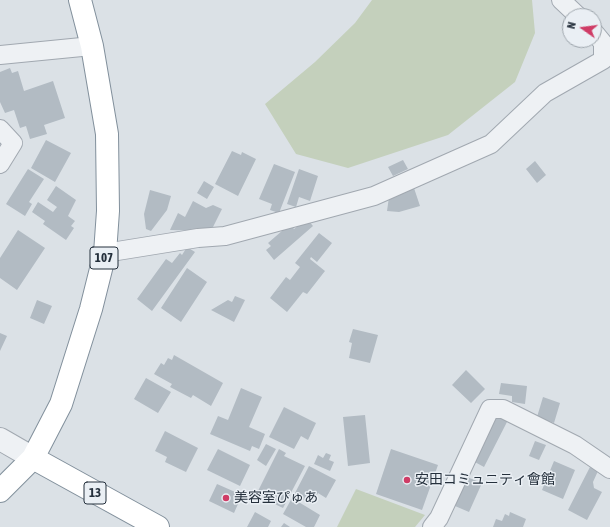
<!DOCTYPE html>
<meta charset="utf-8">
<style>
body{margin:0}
#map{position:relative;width:610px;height:527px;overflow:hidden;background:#dbe1e6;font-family:"Asap Condensed",sans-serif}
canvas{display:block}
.north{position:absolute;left:562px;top:8px;width:40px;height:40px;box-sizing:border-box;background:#eaeff4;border:1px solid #9ba3aa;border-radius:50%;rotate:284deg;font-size:11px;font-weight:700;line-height:16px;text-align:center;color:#25303c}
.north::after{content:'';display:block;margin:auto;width:14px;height:18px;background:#cf3c66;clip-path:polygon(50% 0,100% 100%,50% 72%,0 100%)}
</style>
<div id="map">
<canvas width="610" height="527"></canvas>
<div class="north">N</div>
</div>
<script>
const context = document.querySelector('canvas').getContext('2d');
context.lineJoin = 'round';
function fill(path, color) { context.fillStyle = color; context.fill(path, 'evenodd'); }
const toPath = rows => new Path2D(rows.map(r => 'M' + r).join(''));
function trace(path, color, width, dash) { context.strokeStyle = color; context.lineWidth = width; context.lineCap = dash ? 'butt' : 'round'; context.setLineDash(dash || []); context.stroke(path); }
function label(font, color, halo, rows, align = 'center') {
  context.font = font + ' "Asap Condensed","Noto Sans JP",sans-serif'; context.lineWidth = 3; context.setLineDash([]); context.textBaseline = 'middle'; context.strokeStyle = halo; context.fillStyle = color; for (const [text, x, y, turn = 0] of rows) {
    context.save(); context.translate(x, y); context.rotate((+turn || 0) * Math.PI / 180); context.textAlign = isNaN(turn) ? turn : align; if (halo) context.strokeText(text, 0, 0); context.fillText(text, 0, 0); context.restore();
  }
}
fill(toPath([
 [372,0,532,0,535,33,515,82,448,135,348,168,296,154,265,104,315,62,355,23],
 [356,489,425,515,415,527,337,527]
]), '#c4d0bc');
fill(toPath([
 [10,68,12,73,18,71,24,91,53,81,65,118,44,125,47,134,30,139,26,126,20,128,14,110,5,113,0,102,0,72],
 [46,140,71,153,55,182,31,168],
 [232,151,241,155,242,152,256,159,238,196,215,184],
 [403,160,408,169,393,176,388,167],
 [535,161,546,175,537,183,526,169],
 [274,164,295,172,279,213,270,210,272,204,259,199],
 [28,169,44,179,29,202,32,204,25,216,6,204],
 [299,169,318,176,310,201,299,197,296,207,287,204],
 [204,181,214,187,207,199,197,193],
 [56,186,76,200,68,216,75,221,71,226,74,228,66,240,43,224,45,221,32,212,38,202,53,212,57,207,47,200],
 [414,188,420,206,399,212,387,211,389,197],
 [150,190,171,196,167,210,151,231,146,229,144,214],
 [193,201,206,208,213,205,222,209,211,231,170,230,178,213,185,217],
 [307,219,313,226,274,260,266,250,271,246,268,243,290,224,294,229],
 [18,230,45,248,17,290,0,278,0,258],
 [319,233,332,243,317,262,311,257,310,259,325,271,307,294,303,292,287,312,270,298,286,277,290,280,300,267,295,263],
 [187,247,195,252,152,311,137,299,166,259,172,263,180,253,182,255],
 [187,268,207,282,181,322,161,308],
 [235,296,245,300,234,322,211,310,228,300,232,302],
 [37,300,52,306,44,324,30,318],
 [353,329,378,335,370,363,349,358,352,343,349,342],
 [0,333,7,336,0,351],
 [174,355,223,383,211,406,193,395,191,398,170,387,172,384,154,374,161,363,164,365,168,358,172,360],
 [466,370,485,389,471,403,452,385],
 [146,378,171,392,158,413,134,399],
 [501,383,527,386,525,404,512,402,512,396,499,394],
 [241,388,262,397,249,427,265,434,259,449,252,446,250,451,210,434,218,416,228,420],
 [543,397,560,403,554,423,537,417],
 [284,407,316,423,308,440,301,436,294,449,269,437],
 [496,414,508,420,484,467,473,461],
 [365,415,370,463,348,466,343,417],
 [165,431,198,448,186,472,165,462,167,457,155,451],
 [535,441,546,445,539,460,529,456],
 [266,444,276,449,266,466,257,460],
 [218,449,250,465,240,486,207,470],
 [279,449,286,453,284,456,305,466,283,508,256,495],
 [391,449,438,465,422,510,376,494],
 [326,453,331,455,329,460,334,462,330,471,314,464,318,455,323,458],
 [554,461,575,470,563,499,542,490],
 [309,466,336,480,326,498,318,493,312,504,294,495],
 [590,467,598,471,593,482,594,488,602,492,587,520,568,510],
 [467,477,482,483,469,512,455,506],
 [217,484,242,495,234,513,209,501],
 [292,498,320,515,314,527,306,527,283,514],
 [255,512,271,521,268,527,247,527],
 [510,512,526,519,523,527,493,527,496,519,502,521,505,514,509,516],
 [284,523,290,527,281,527]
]), '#b2bbc3');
const minor = toPath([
 [561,0,578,16],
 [0,55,92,46],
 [0,129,13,143,0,164],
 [105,253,198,238,225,236,374,196,491,144,545,93,603,60,603,43,594,32],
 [432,527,439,518,490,409,503,409,575,445,610,469]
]);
const tertiary = toPath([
 [0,439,33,458]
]);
const trunk = toPath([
 [33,458,158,527],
 [0,491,33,458,61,404,91,309,105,253,108,211,107,134,92,46,80,0]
]);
trace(minor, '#a1a8b0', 20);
trace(tertiary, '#a1a8b0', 24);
trace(trunk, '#82909c', 24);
trace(minor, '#eef1f4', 18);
trace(tertiary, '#eef1f4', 22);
trace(trunk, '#fff', 22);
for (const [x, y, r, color] of [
 [407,480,4,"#cf3c66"],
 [226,498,4,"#cf3c66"]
]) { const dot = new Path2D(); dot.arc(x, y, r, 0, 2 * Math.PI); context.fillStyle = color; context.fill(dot); trace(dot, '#eaeff4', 1.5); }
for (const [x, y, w] of [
 [104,258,28],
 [95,493,22]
]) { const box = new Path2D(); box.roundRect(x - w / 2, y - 11, w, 22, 3); context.fillStyle = '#eaeff4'; context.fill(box); trace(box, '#25303c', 1); }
label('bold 13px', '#25303c', null, [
 ["107",104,258],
 ["13",95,493]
]);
label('14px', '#25303c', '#eaeff4', [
 ["安田コミュニティ會館",415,480],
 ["美容室ぴゅあ",234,498]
], 'left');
</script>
